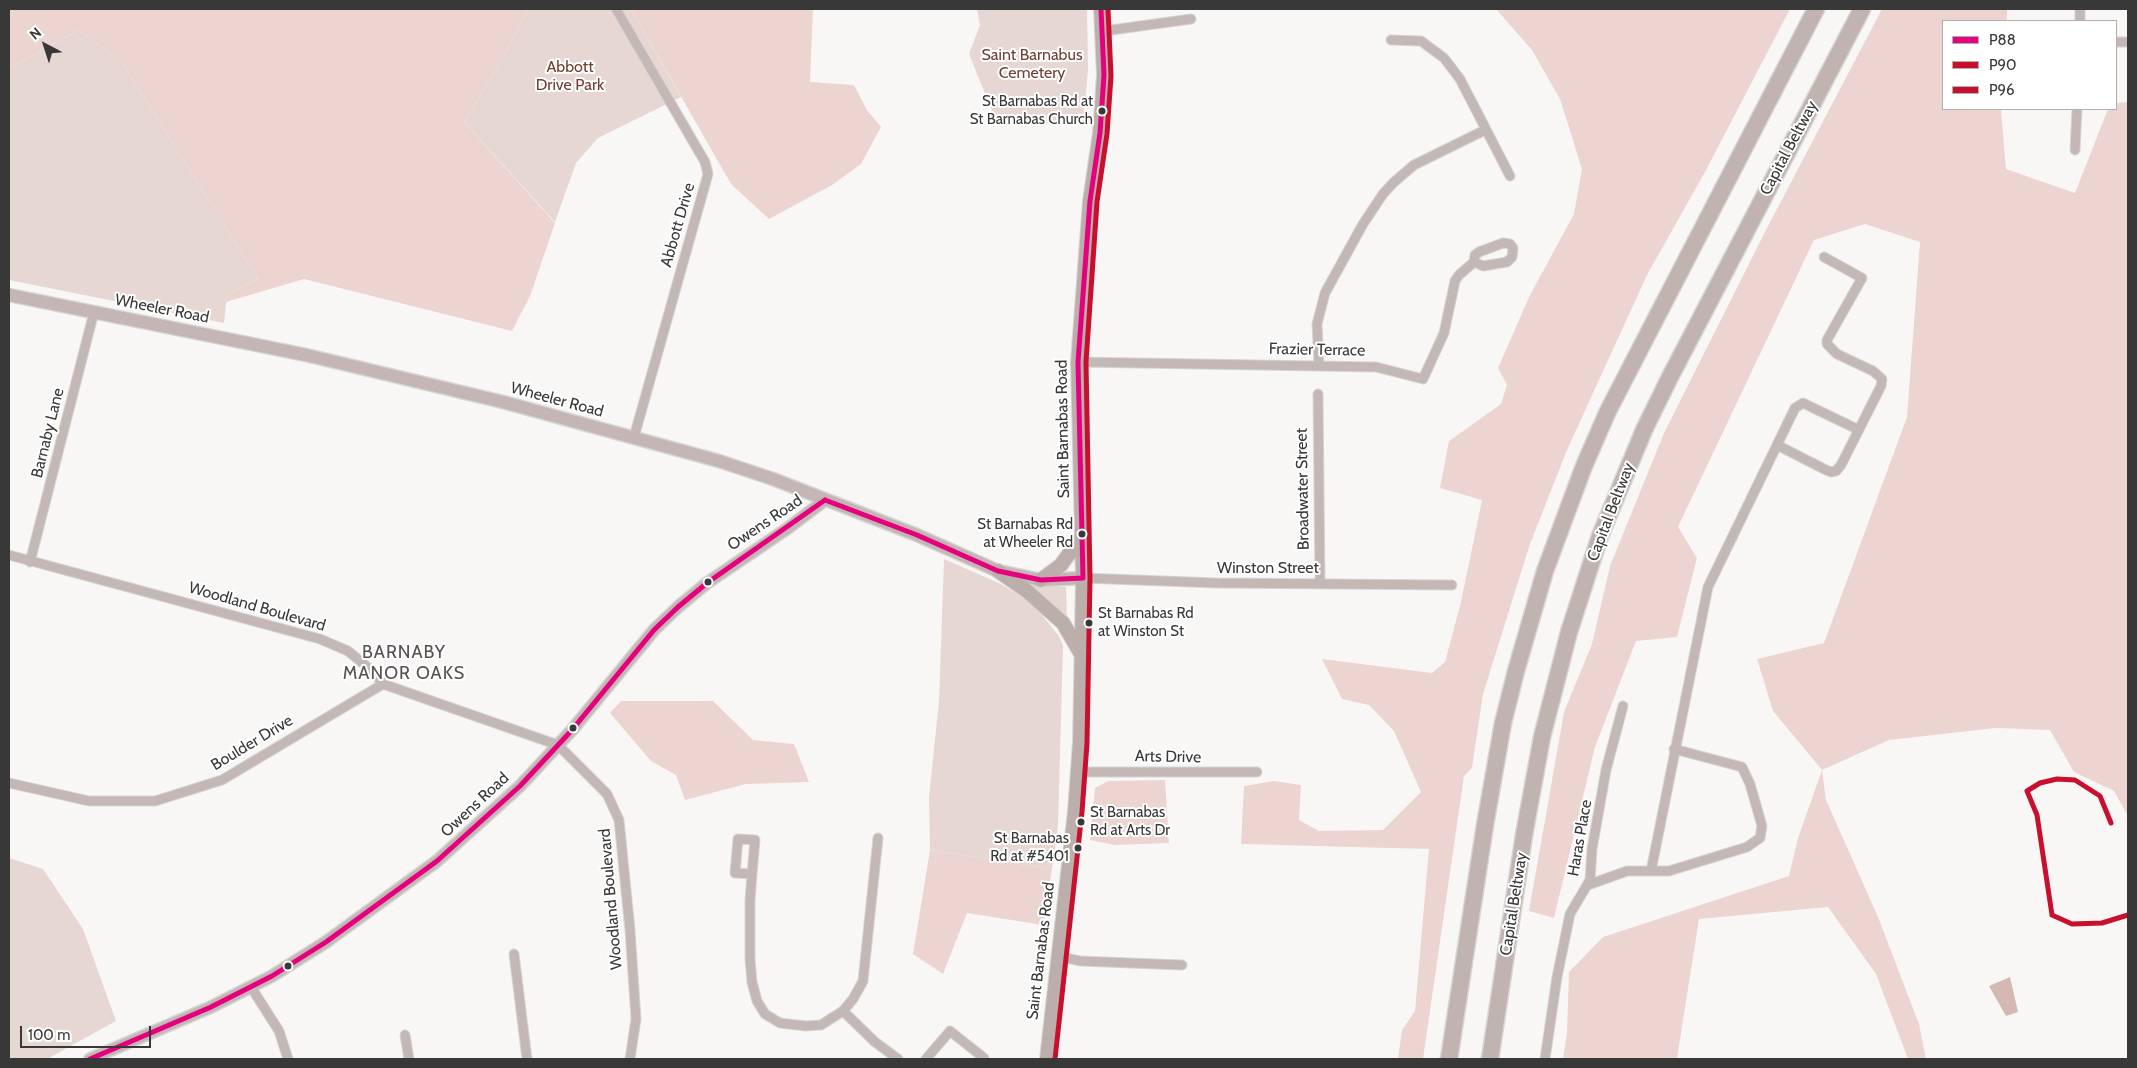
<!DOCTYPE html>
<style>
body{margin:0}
#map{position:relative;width:2137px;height:1068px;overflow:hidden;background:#f9f7f6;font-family:Cabin,sans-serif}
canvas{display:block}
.frame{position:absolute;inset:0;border:10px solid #393838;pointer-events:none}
.legend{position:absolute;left:1942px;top:20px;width:175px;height:90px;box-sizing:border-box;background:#fff;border:1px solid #b0afaf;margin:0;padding:6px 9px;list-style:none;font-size:15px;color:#393838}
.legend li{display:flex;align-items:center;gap:10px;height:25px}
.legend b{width:25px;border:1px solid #b0afaf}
.north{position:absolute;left:20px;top:20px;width:50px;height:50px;-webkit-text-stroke:4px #fff;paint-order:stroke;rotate:320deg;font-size:14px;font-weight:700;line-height:20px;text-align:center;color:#393838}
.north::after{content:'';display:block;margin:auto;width:18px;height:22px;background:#393838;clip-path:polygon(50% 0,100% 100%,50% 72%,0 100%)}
.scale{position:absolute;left:20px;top:1026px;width:131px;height:22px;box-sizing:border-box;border:2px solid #393838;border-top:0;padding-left:6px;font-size:15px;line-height:18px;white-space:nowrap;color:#393838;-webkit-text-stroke:4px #fff;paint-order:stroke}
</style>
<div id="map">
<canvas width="2137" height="1068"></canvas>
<div class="frame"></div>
<ul class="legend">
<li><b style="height:6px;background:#e5007d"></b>P88</li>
<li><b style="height:6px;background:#c8102e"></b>P90</li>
<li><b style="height:6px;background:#c8102e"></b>P96</li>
</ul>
<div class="north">N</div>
<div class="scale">100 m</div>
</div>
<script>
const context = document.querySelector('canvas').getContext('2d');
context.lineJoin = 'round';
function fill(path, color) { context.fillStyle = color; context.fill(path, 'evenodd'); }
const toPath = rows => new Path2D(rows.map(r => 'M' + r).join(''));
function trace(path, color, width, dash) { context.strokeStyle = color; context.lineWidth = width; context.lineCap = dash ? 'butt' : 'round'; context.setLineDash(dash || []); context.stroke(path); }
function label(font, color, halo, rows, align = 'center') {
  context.font = font + ' Cabin,sans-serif'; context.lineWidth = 4; context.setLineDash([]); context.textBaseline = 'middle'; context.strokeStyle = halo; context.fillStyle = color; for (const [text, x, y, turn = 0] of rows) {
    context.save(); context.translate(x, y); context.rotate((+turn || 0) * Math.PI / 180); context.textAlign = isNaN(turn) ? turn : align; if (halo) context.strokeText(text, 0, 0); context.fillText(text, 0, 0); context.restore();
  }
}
fill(toPath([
 [528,9,631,9,681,97,598,138,576,163,555,222,464,122,510,45],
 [977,9,1087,9,1088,71,1083,125,1038,123,995,118,969,54,980,25],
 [79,30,122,62,258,279,227,295,224,323,9,280,9,68],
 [944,559,1001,584,1022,597,1037,609,1059,636,1063,646,1058,826,1052,869,930,850,929,797,939,701],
 [1028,585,1066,587,1067,618],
 [9,858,43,869,83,929,116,1021,47,1059,9,1059]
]), '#e6d7d3');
fill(toPath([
 [9,9,528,9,510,45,464,122,555,223,530,296,512,331,304,279,226,302,227,295,258,279,122,62,79,30,9,68],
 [631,9,813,9,810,82,854,85,867,110,881,127,861,164,832,185,769,219,731,184],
 [1496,9,1790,9,1705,172,1647,275,1567,450,1530,544,1483,694,1472,768,1464,776,1423,1059,1398,1059,1402,1030,1415,1011,1429,849,1241,844,1244,786,1274,781,1301,785,1299,820,1319,831,1383,830,1421,792,1394,731,1369,705,1342,699,1322,659,1432,673,1445,662,1461,602,1482,500,1440,488,1449,441,1501,404,1507,385,1498,368,1530,295,1574,214,1582,169,1560,99,1532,50],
 [1882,9,2007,9,2007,21,1943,21,1943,109,2001,109,2006,169,2075,193,2108,109,2116,109,2116,103,2128,102,2128,816,2114,791,2074,772,2050,730,1996,728,1889,740,1822,770,1826,800,1878,917,1919,1024,1926,1059,1908,1059,1876,974,1828,907,1699,919,1677,1059,1563,1059,1567,1032,1569,972,1603,937,1789,876,1798,838,1822,770,1773,711,1757,659,1824,643,1907,417,1920,242,1865,224,1814,240,1678,527,1697,558,1677,637,1636,641,1595,747,1554,918,1529,911,1564,712,1592,644,1610,566,1664,433,1767,228],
 [621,701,713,701,753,740,794,744,809,782,746,784,685,800,676,775,651,761,610,713],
 [1165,780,1169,843,1115,845,1090,840,1095,788,1108,781],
 [930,850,1052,869,1043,925,967,913,943,974,913,954]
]), '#ecd5d0');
fill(toPath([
 [2010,977,2018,1012,2006,1016,1989,986]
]), '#d4b9b3');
const minor = toPath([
 [616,9,705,162,708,174,634,437],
 [2080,21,2080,9],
 [1104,31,1191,19],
 [1391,40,1421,41,1444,58,1460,79,1510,176],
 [2116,42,2128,42],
 [2075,150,2077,109],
 [1503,243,1510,244,1513,248,1512,257,1507,262,1483,266,1474,262,1475,255,1479,252,1503,243],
 [1078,362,1376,367,1423,379,1444,333,1455,281,1459,275,1474,262],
 [1319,364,1317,324,1325,293,1363,224,1383,194,1393,183,1414,165,1485,130],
 [1318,394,1320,583],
 [1777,445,1826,470,1831,472,1836,471,1841,465,1881,386,1882,379,1873,371,1837,354,1827,344,1827,340,1862,278,1824,257],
 [9,555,320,639,348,651,371,670,383,684,558,745,607,794,619,820,630,930,636,1019,630,1059],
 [30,562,94,312],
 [1083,578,1217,583,1452,585],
 [1079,772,1257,772],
 [9,783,89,801,155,801,222,780,383,684],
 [1651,871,1708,587,1795,408,1803,403,1859,430],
 [752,874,735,873,738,839,755,840,752,874,750,901,750,959,752,982,757,1001,765,1014,780,1023,806,1026,821,1025,843,1011,853,999,863,981,878,838],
 [1588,885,1627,871,1669,871,1747,847,1760,838,1762,826,1750,784,1742,767,1674,749],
 [514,954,527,1059],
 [1058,956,1080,961,1182,965],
 [251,987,279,1031,288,1059],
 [843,1011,875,1042,898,1059],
 [405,1035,409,1059],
 [926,1059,950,1031,984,1058],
 [1545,1059,1557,977,1570,914,1590,880,1592,849,1606,770,1623,706]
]);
const tertiary = toPath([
 [90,1059,211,1007,272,976,326,942,437,861,520,786,572,730,654,630,678,607,707,583,788,528,825,500]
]);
const secondary = toPath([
 [9,295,306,355,503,402,719,461,773,479,917,535,998,571,1041,580,1083,578]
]);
const primary = toPath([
 [998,571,1027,591,1063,623,1081,654],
 [1041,580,1061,565,1082,536],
 [1047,1059,1075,811,1080,742,1083,578,1078,362,1090,201,1100,133,1104,75,1101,9]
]);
const motorway = toPath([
 [1449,1059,1485,825,1503,723,1516,671,1545,571,1584,466,1608,411,1816,9],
 [1490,1059,1524,835,1542,737,1569,632,1600,536,1644,430,1670,377,1862,9]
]);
trace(minor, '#d6d5d5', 11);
trace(tertiary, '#d6d5d5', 14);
trace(secondary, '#d6d5d5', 15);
trace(primary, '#d6d5d5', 16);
trace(motorway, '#d6d5d5', 19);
trace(minor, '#c3b8b5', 9);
trace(tertiary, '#c3b8b5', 11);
trace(secondary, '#c3b6b4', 12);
trace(primary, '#bcafab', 14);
trace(motorway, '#c1b4b0', 16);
trace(toPath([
 [825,500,917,535,998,571,1041,580,1083,578,1078,362,1090,201,1100,133,1104,75,1101,9],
 [90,1059,211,1007,272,976,326,942,437,861,520,786,572,730,654,630,678,607,707,583,825,500]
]), '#e5007d', 5);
trace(toPath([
 [1055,1059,1082,812,1087,743,1090,578,1086,362,1097,202,1107,134,1111,76,1108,9]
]), '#c8102e', 5);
trace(toPath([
 [2027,791,2037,815,2052,915],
 [2027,791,2040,783,2057,779,2075,780,2100,796,2111,823],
 [2052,915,2072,924,2102,923,2128,915]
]), '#c8102e', 5);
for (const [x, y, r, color] of [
 [1102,111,4.5,"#393838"],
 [1082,534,4.5,"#393838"],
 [708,582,4.5,"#393838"],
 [1089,623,4.5,"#393838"],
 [573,728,4.5,"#393838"],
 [1081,822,4.5,"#393838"],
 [1078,848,4.5,"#393838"],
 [288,966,4.5,"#393838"]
]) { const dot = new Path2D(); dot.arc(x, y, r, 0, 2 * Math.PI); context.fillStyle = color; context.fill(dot); trace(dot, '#fff', 2); }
label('15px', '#393838', '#fff', [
 ["St Barnabas Rd at",1093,102],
 ["St Barnabas Church",1093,120],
 ["St Barnabas Rd",1073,525],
 ["at Wheeler Rd",1073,543],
 ["St Barnabas Rd",1098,614,"left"],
 ["at Winston St",1098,632,"left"],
 ["St Barnabas",1090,813,"left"],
 ["Rd at Arts Dr",1090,831,"left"],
 ["St Barnabas",1069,839],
 ["Rd at #5401",1069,857]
], 'right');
label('16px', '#723d32', '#fff', [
 ["Saint Barnabus",1032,55],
 ["Cemetery",1032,73],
 ["Abbott",570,67],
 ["Drive Park",570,85]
]);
label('16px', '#393838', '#fff', [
 ["Capital Beltway",1789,148,-62],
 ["Abbott Drive",678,225,-74],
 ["Wheeler Road",162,309,11],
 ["Frazier Terrace",1317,350,1],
 ["Wheeler Road",557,400,15],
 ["Saint Barnabas Road",1063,429,-91],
 ["Barnaby Lane",48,433,-76],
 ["Broadwater Street",1303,489,-91],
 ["Capital Beltway",1611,512,-69],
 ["Owens Road",765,523,-34],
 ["Winston Street",1268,568],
 ["Woodland Boulevard",257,607,16],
 ["Boulder Drive",252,743,-31],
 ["Arts Drive",1168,757,1],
 ["Owens Road",475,805,-43],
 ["Haras Place",1580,838,-80],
 ["Woodland Boulevard",611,899,-95],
 ["Capital Beltway",1514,904,-81],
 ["Saint Barnabas Road",1041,951,-83]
]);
context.letterSpacing = '1px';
label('18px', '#555251', '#fff', [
 ["BARNABY",404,653],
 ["MANOR OAKS",404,674]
]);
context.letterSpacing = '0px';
</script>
